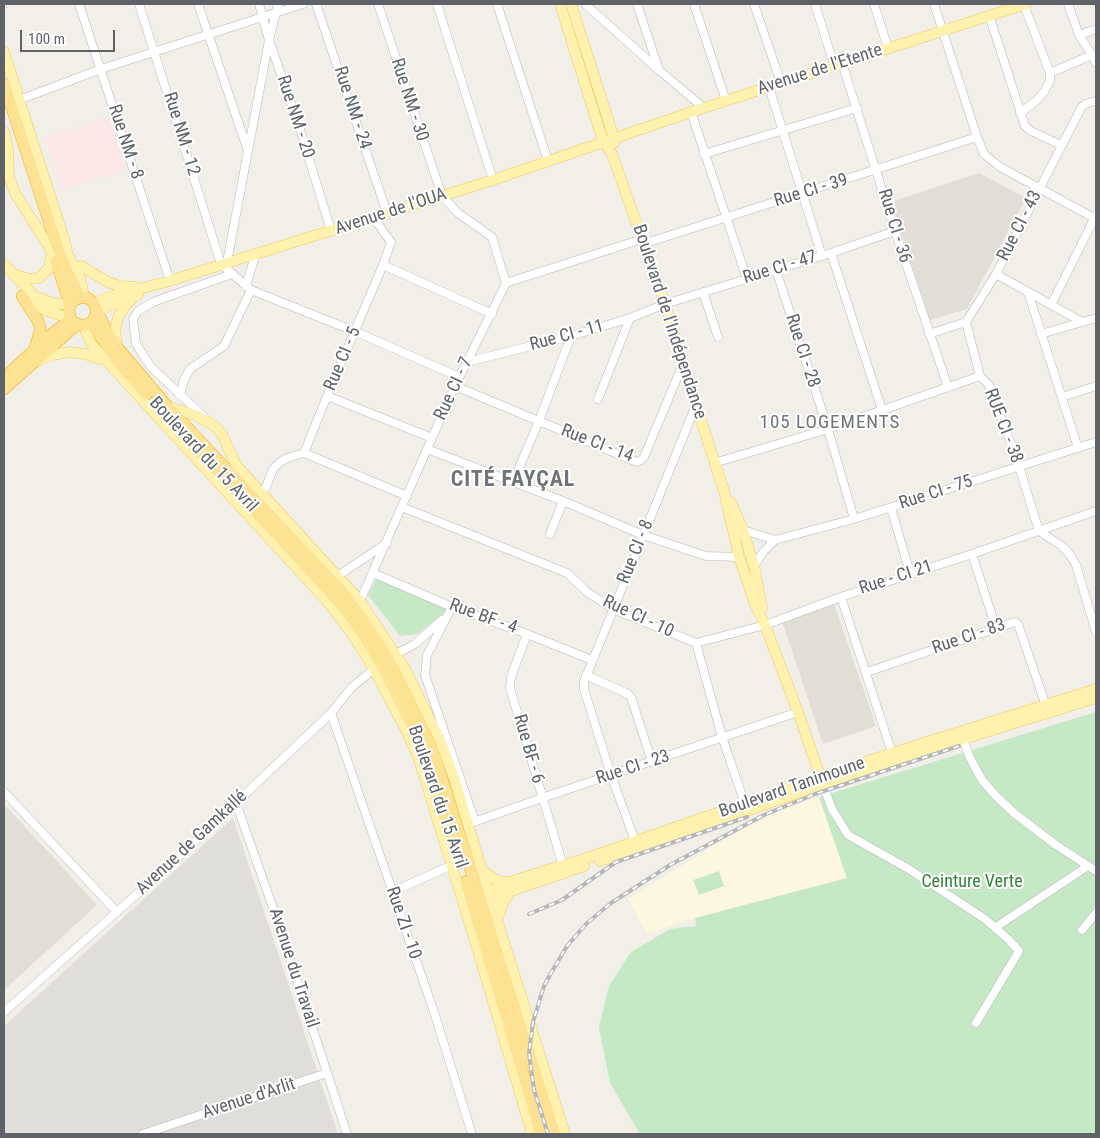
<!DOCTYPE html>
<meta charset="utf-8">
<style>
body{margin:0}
#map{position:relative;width:1100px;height:1138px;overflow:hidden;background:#f1efe8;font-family:"Roboto Condensed",sans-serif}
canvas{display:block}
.frame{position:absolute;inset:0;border:5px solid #5f6368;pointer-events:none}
.scale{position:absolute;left:20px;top:30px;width:95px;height:22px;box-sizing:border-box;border:2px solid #5f6368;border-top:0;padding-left:6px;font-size:15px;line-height:18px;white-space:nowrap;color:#5f6368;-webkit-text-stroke:4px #fff;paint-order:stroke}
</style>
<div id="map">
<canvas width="1100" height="1138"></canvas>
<div class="frame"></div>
<div class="scale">100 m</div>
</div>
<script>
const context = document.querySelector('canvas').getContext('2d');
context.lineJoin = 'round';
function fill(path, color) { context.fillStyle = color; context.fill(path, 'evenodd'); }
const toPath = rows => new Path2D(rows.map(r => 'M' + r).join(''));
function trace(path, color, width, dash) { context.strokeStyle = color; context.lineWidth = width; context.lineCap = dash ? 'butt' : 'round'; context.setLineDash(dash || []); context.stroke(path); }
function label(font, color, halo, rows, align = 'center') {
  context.font = font + ' "Roboto Condensed",sans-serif'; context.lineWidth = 4; context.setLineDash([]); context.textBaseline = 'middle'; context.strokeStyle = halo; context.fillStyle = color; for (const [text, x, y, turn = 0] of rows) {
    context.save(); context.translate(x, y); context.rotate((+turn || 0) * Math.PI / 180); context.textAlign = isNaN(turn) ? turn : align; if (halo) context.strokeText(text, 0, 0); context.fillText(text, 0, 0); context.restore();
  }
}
fill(toPath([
 [819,797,847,879,695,918,647,934,628,899,719,843,742,830,782,809]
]), '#fef7e0');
fill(toPath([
 [233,818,338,1134,4,1134,4,1026]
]), '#e0deda');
fill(toPath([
 [979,173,1026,198,967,309,930,320,891,202],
 [834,604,876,726,823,744,782,621],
 [4,804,97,905,4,990]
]), '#e1ded6');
fill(toPath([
 [109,117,126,170,62,190,45,137]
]), '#fce8e6');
fill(toPath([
 [377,578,445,606,447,610,418,634,400,636,368,595],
 [1096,712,1096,1134,640,1134,610,1083,599,1027,609,986,631,952,670,929,696,926,695,918,847,878,819,797],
 [719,871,724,886,699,895,693,880]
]), '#c5e8c5');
const minor = toPath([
 [79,4,170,281],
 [139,4,221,264,251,290,224,346,190,369,184,380,180,395],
 [198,4,248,151],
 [259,4,269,40,301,132,331,231],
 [316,4,387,213],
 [437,4,493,180],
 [497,4,548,161],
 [585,4,660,71,704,108],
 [637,4,659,70],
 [694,4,726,101],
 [754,4,781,83],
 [815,4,834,65],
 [874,4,888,48],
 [934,4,977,137,984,154,1000,167,1096,219],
 [1068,4,1079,35,1092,55],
 [1024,5,1050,73],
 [989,15,1025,126,1031,131,1061,145],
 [1079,35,1096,29],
 [842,63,895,231,948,387],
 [769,87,822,256],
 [19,100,101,69,303,4],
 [691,112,747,279],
 [1020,113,1036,101,1044,92,1050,81,1050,73,1092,55,1096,63],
 [704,154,857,108],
 [643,244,977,137],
 [831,253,882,410],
 [227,262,269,40,278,4],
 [383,265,492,314],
 [776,270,828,429,854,519],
 [996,274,1082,322],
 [506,283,642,239],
 [246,286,256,253],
 [251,290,354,331,459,377],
 [703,292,718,337],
 [1028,292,1078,448],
 [1051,305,1096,215],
 [966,322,980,376,989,385,1019,466,1039,531,1062,546,1070,555,1076,565,1096,632],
 [929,334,966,322,996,274,1081,108,1085,104,1096,101],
 [1041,334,1096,318],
 [467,362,571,336,630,318,665,304,831,253,895,231],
 [455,386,637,462,641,460,644,457,683,364],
 [327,396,432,438],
 [1062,397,1096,386],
 [598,399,630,318],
 [204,417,151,367,136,344,133,319,138,311,153,302,232,274],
 [427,449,563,501,643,535,706,556,739,557],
 [304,453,407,496],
 [714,463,828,429,980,376],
 [513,482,539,421,571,336],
 [266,487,273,469,280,462,287,458,304,453,327,396,383,265,391,242,373,217],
 [402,507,567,573,587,592,613,609,696,643,722,737,745,804],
 [891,508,910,573],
 [743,530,775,540,854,519,1096,442],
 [550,534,563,501],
 [972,554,996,628],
 [754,566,764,551,775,540],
 [373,573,452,607,527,634,592,660],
 [339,575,387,543],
 [841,597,892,753],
 [360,601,455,386,506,283,492,237,458,213,442,196,378,4],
 [452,607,427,655,425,675,475,822],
 [527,634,511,677,510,688,563,866],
 [696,643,765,625,841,597,972,554,1096,511],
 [396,654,415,644,442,620],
 [867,672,1015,622,1018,624,1046,706],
 [586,675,628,694,631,697,652,762],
 [331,713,434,1012,472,1134],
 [963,739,970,758,982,780,996,796,1014,813,1056,845,1096,871],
 [823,785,832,809,848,835,907,868,985,919,1008,939,1019,951,976,1023],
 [4,792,117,912],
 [236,803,277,919,347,1134],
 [468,824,542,798,798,712],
 [635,841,611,775,584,689,584,682,696,405],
 [392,892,452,865],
 [996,927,1088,866],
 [1082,930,1096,913],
 [4,1012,173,862,331,713,352,687,374,669],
 [143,1134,327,1073]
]);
const major = toPath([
 [560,4,603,141,612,154,665,304,696,405,724,491,739,557,755,604,765,625,798,712,823,785],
 [571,4,614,138,614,143],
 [4,52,64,239,68,255,80,278,84,297],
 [4,132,8,151,9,177,15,193,60,264],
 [4,264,34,296,52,303,70,305],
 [81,266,108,282,119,286,135,287],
 [15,275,29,279,39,278,49,268,52,252],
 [23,297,45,310,71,319],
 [95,303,115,295,166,282,493,180,691,112,1026,4],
 [97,311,138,295],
 [86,325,86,332,92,345,328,602,353,635,374,669,408,734,419,759,479,954,532,1134],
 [117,346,115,332,118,317,126,305,132,299],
 [37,361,52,355,70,352,86,354,99,359],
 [168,407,195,415,215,426,222,434,236,465,360,601,404,667,440,740,454,778,497,920,565,1134],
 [731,502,743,530,754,566,762,608],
 [600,861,892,761,1096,698],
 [482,871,498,881,509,882],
 [489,891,509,882,596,855,783,790,892,753,1096,689],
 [491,901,511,891,584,866],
 [497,920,503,903,510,892]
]);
const highway = toPath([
 [4,84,58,249,70,278,80,298],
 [56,262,70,305],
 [22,296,38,321,40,327,40,331,35,348],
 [97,311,93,321,83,326,73,322,70,317,69,311,70,305,74,300,80,298,86,297,93,302,107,332,117,347,168,407,345,595,377,641,392,666,433,750,554,1134],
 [91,323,123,368,147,394],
 [4,378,48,337,71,319],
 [4,389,73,328,79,325],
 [193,445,323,584,346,610,364,636,383,667,419,739,460,863],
 [466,881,541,1134]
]);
trace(minor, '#b5b8bc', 9);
trace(major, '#f2c960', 11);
trace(highway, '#f9ab00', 12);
trace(minor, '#fff', 8);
trace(major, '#fff2af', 10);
trace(highway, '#fde293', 11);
const rail = toPath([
 [529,914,562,900,616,862,747,817],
 [548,1134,534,1090,529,1053,533,1022,544,986,551,973,567,946,587,923,611,903,670,865,764,815,815,794,959,746]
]);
trace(rail, '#b6b7b8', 4);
trace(rail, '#fff', 2, [5.5]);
label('18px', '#5f6368', '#fff', [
 ["Avenue de l'Etente",820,70,-18],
 ["Rue NM - 30",409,100,72],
 ["Rue NM - 24",352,108,72],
 ["Rue NM - 20",295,117,72],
 ["Rue NM - 12",181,134,73],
 ["Rue NM - 8",125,142,72],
 ["Rue CI - 39",811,191,-17],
 ["Avenue de l'OUA",391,212,-18],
 ["Rue CI - 36",894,226,73],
 ["Rue CI - 43",1020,226,-63],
 ["Rue CI - 47",780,268,-17],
 ["Boulevard de l'Indépendance",669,322,72],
 ["Rue CI - 11",567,336,-15],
 ["Rue CI - 28",802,351,72],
 ["Rue CI - 5",343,359,-67],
 ["Rue CI - 7",454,389,-65],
 ["RUE CI - 38",1003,426,69],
 ["Rue CI - 14",597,444,21],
 ["Boulevard du 15 Avril",203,455,47],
 ["Rue CI - 75",936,493,-18],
 ["Rue CI - 8",636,552,-68],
 ["Rue - CI 21",896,578,-18],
 ["Rue BF - 4",483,617,20],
 ["Rue CI - 10",638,617,25],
 ["Rue CI - 83",969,637,-19],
 ["Rue BF - 6",528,749,74],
 ["Rue CI - 23",633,768,-18],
 ["Boulevard Tanimoune",792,788,-19],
 ["Boulevard du 15 Avril",437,797,71],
 ["Avenue de Gamkallé",192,843,-43],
 ["Rue ZI - 10",403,923,71],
 ["Avenue du Travail",293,968,72],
 ["Avenue d'Arlit",249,1099,-18]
]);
label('18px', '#348238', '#fff', [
 ["Ceinture Verte",972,882]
]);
context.letterSpacing = '1px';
label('19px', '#70757a', '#fff', [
 ["105 LOGEMENTS",830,423]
]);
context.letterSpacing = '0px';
context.letterSpacing = '1px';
label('bold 22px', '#70757a', '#fff', [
 ["CITÉ FAYÇAL",513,480]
]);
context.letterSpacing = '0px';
</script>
